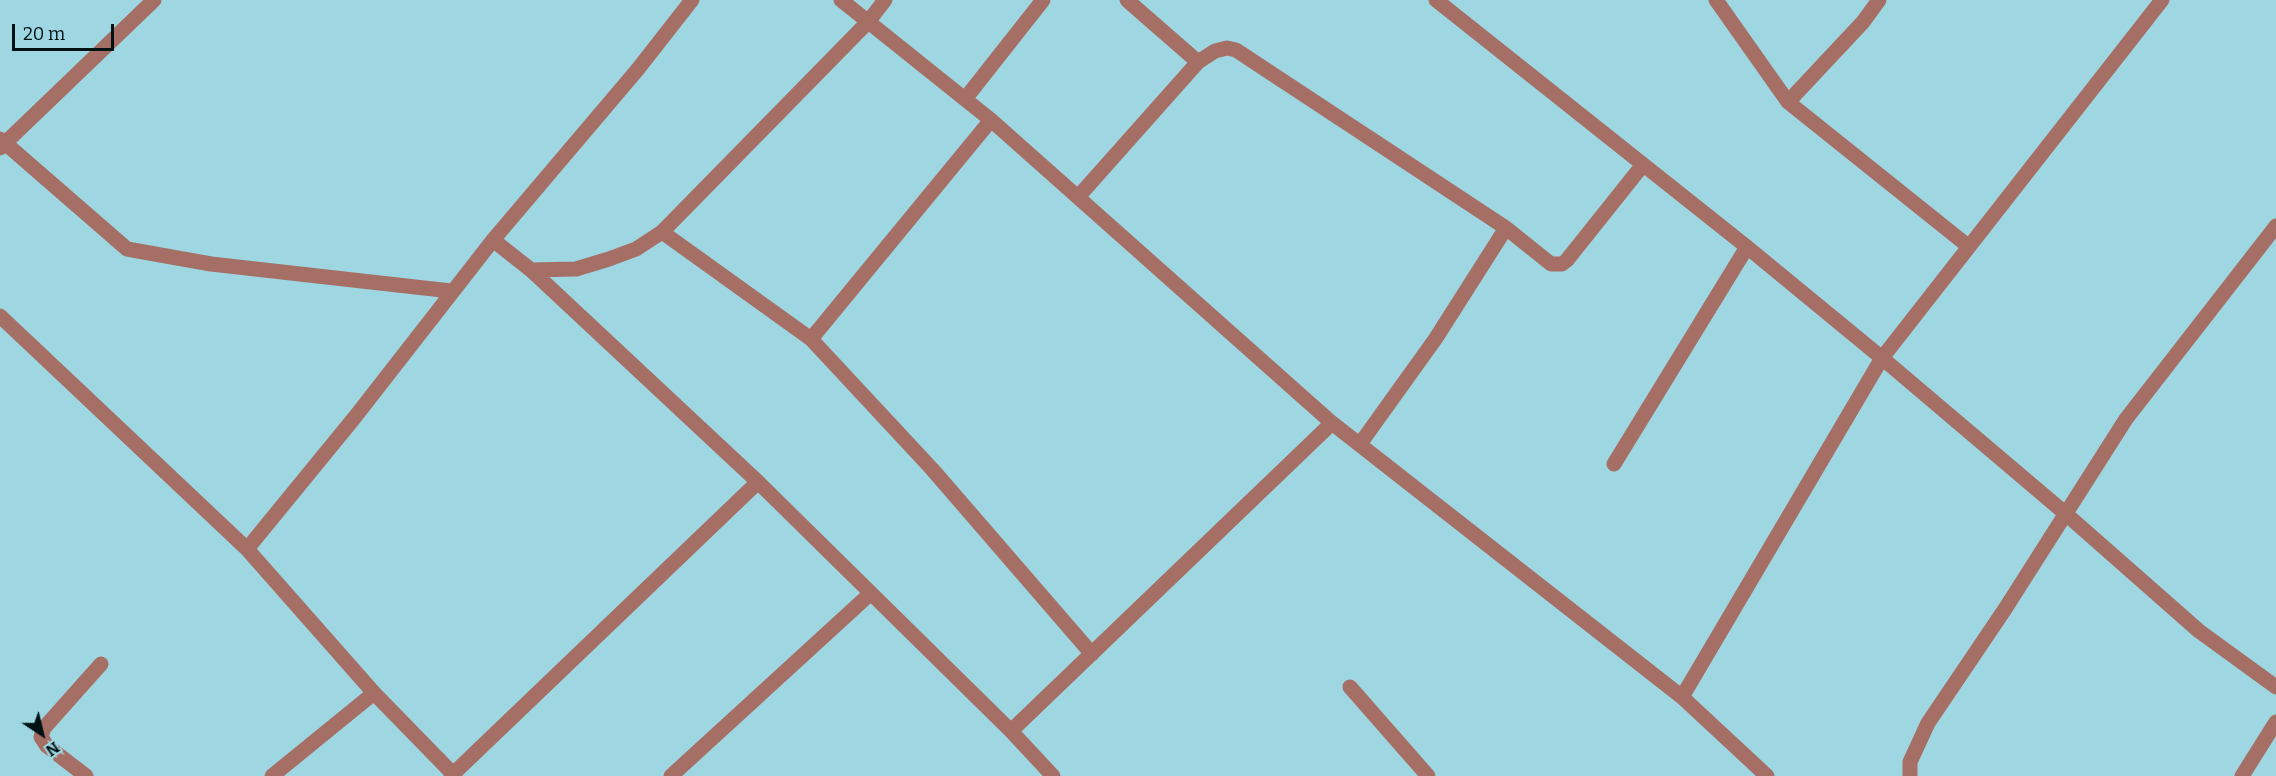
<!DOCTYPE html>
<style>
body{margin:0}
#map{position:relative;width:2276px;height:776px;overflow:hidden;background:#9ed7e1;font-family:Bitter,serif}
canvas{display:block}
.north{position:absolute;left:12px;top:704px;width:60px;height:60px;-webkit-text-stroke:4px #9ed7e1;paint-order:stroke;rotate:145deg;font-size:16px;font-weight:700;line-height:24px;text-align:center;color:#001114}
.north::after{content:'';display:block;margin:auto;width:21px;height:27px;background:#001114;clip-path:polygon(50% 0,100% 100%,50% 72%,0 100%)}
.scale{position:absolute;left:12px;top:24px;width:102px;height:27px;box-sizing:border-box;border:3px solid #001114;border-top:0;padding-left:8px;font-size:18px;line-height:21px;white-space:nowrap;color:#001114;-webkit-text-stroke:4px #9ed7e1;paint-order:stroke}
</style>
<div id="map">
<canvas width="2276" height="776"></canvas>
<div class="north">N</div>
<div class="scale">20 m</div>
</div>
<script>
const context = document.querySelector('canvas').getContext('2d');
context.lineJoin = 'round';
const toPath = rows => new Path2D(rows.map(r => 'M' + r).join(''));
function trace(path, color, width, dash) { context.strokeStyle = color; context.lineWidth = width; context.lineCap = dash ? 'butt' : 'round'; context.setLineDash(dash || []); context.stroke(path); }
trace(toPath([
 [841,0,991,120,1332,423,1682,697,1767,776],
 [1127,0,1198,62],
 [1436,0,1747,247,1882,358,2066,514,2199,631,2276,687],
 [1716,0,1788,102,1968,246],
 [965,99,1043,0],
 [1788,102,1863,22,1879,0],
 [0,139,5,143,154,0],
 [0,148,5,143,127,249,211,264,451,291],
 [1078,197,1198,62,1215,51,1227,48,1236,50,1506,228,1551,264,1562,264,1567,260,1642,166],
 [662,232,811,339,932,469,1092,654],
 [493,240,638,69,692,0],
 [531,270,576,269,609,259,636,249,662,232,868,22,885,0],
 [0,316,247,549,374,693,272,776],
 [811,339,991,120],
 [1360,444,1436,338,1506,228],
 [1614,464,1747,247],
 [247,549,355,417,493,240,531,270,758,482,1011,731,1053,776],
 [1350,687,1428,776],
 [374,693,455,776],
 [1682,697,1882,358,2162,0],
 [1011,731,1332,423],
 [86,776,47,746,41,737,44,728,101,664],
 [451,776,758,482],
 [671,776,871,593],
 [1910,776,1910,762,1928,723,2005,609,2126,419,2276,226],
 [2242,776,2276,722]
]), '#a66f66', 15);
</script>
